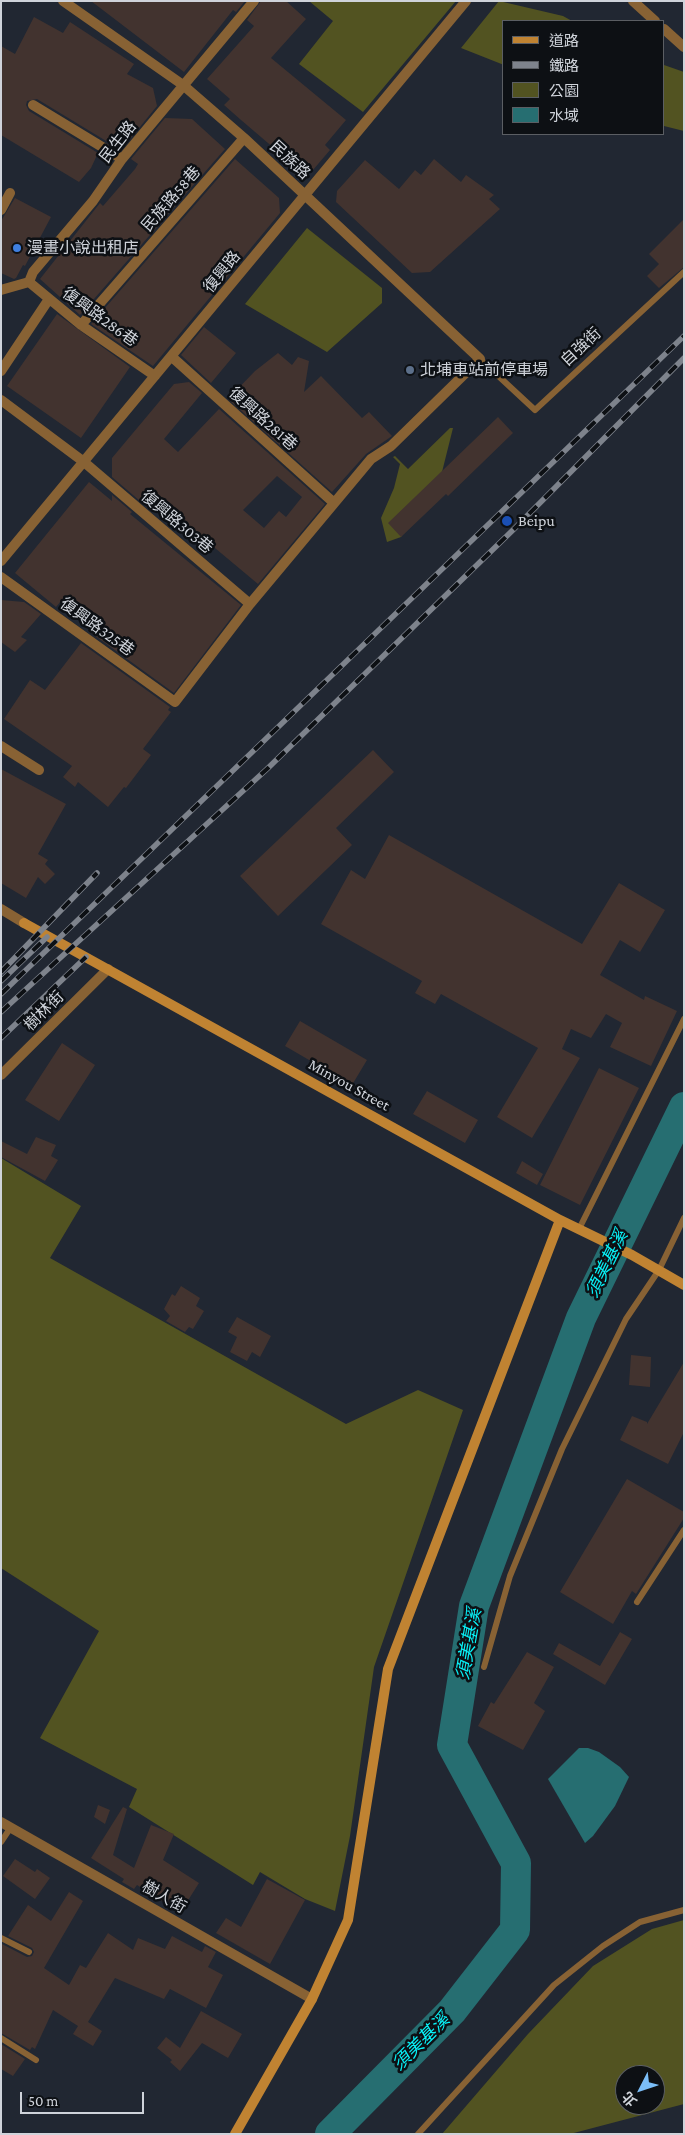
<!DOCTYPE html>
<meta charset="utf-8">
<style>
body{margin:0}
#map{position:relative;width:685px;height:2135px;overflow:hidden;background:#212732;font-family:"Crimson Pro","Noto Sans TC",serif}
canvas{display:block}
.frame{position:absolute;inset:0;border:2px solid #cfd3da;pointer-events:none}
.legend{position:absolute;left:502px;top:20px;width:162px;height:115px;box-sizing:border-box;background:#0d1014;border:1px solid #5b5e63;margin:0;padding:6px 9px;list-style:none;font-size:15px;color:#cfd3da}
.legend li{display:flex;align-items:center;gap:10px;height:25px}
.legend b{width:25px;border:1px solid #5b5e63}
.north{position:absolute;left:615px;top:2065px;width:50px;height:50px;box-sizing:border-box;background:#0d1014;border:1px solid #5b5e63;border-radius:50%;rotate:229deg;font-size:14px;font-weight:700;line-height:20px;text-align:center;color:#cfd3da}
.north::after{content:'';display:block;margin:auto;width:18px;height:22px;background:#7bbef8;clip-path:polygon(50% 0,100% 100%,50% 72%,0 100%)}
.scale{position:absolute;left:20px;top:2092px;width:124px;height:22px;box-sizing:border-box;border:2px solid #cfd3da;border-top:0;padding-left:6px;font-size:15px;line-height:18px;white-space:nowrap;color:#cfd3da;-webkit-text-stroke:4px #0d1014;paint-order:stroke}
</style>
<div id="map">
<canvas width="685" height="2135"></canvas>
<div class="frame"></div>
<ul class="legend">
<li><b style="height:6px;background:#c08332"></b>道路</li>
<li><b style="height:6px;background:#7e838c"></b>鐵路</li>
<li><b style="height:14px;background:#525321"></b>公園</li>
<li><b style="height:14px;background:#266e71"></b>水域</li>
</ul>
<div class="north">北</div>
<div class="scale">50 m</div>
</div>
<script>
const context = document.querySelector('canvas').getContext('2d');
context.lineJoin = 'round';
function fill(path, color) { context.fillStyle = color; context.fill(path, 'evenodd'); }
const toPath = rows => new Path2D(rows.map(r => 'M' + r).join(''));
function trace(path, color, width, dash) { context.strokeStyle = color; context.lineWidth = width; context.lineCap = dash ? 'butt' : 'round'; context.setLineDash(dash || []); context.stroke(path); }
function label(font, color, halo, rows, align = 'center') {
  context.font = font + ' "Crimson Pro","Noto Sans TC",serif'; context.lineWidth = 5; context.setLineDash([]); context.textBaseline = 'middle'; context.strokeStyle = halo; context.fillStyle = color; for (const [text, x, y, turn = 0] of rows) {
    context.save(); context.translate(x, y); context.rotate((+turn || 0) * Math.PI / 180); context.textAlign = isNaN(turn) ? turn : align; if (halo) context.strokeText(text, 0, 0); context.fillText(text, 0, 0); context.restore();
  }
}
fill(toPath([
 [309,1,456,1,363,112,299,64,333,21],
 [499,1,563,16,572,21,504,21,504,65,461,48],
 [664,65,684,72,684,131,664,126],
 [307,228,382,288,382,303,327,352,245,304],
 [450,428,453,428,442,472,401,537,387,542,381,518,394,488,400,464,393,457,395,456,408,469],
 [1,1158,81,1206,50,1258,346,1424,418,1390,463,1410,374,1667,350,1836,335,1911,305,1899,260,1872,253,1885,129,1807,137,1789,40,1738,99,1631,1,1568],
 [684,1920,684,2104,570,2134,442,2134,528,2034,593,1966,652,1929],
 [625,2075,655,2075,655,2105,625,2105]
]), '#525321');
fill(toPath([
 [579,1748,588,1748,599,1752,620,1767,629,1777,615,1806,593,1836,585,1843,548,1779]
]), '#266e71');
trace(toPath([
 [330,2134,452,2011,515,1930,516,1863,452,1745,474,1606,581,1318,684,1107]
]), '#266e71', 30);
fill(toPath([
 [91,1,245,1,236,12,233,10,184,72],
 [261,1,286,1,306,19,271,58,346,120,325,145,330,150,313,170,307,165,302,172,241,120,224,105,230,99,207,79,254,26,247,20],
 [34,17,63,33,70,22,134,64,127,74,153,88,157,106,121,150,37,99,27,101,26,105,29,111,98,153,91,168,79,182,1,135,1,46,15,54],
 [165,118,192,119,225,149,80,315,40,279,100,203,103,206,135,169,138,164,131,159],
 [235,159,279,198,280,213,153,366,91,324],
 [434,159,461,182,466,175,494,195,489,199,500,209,430,272,412,273,336,202,337,191,365,160,399,189,415,170,421,175],
 [15,198,51,217,25,266,23,265,16,278,14,279,1,273,1,221],
 [684,219,684,267,659,288,647,276,659,264,649,254],
 [57,314,130,367,81,438,7,386],
 [204,327,236,353,211,383,181,355],
 [278,353,292,365,298,357,309,361,304,392,321,376,362,418,369,412,392,436,366,454,332,492,228,399,255,371],
 [189,382,202,393,164,439,178,452,219,409,325,504,258,584,148,492,140,501,112,477,112,458,174,384],
 [277,476,302,497,286,517,279,511,264,528,243,510],
 [498,417,513,433,448,496,446,494,401,537,388,523],
 [89,482,112,501,112,495,132,512,130,514,241,605,174,693,90,632,94,626,76,612,61,601,56,607,15,573],
 [1,600,24,602,41,614,21,637,27,640,15,652,1,642],
 [81,643,170,707,168,710,171,712,143,749,151,755,126,788,124,787,108,807,78,782,75,787,63,777,72,766,4,719,30,680,45,690],
 [373,750,394,772,336,828,352,845,278,916,240,876],
 [1,769,66,804,38,854,48,860,45,864,55,874,45,884,38,877,26,898,1,883],
 [389,835,582,944,619,883,665,910,640,952,620,940,600,975,644,1000,645,996,677,1011,651,1066,610,1047,622,1023,606,1014,591,1038,571,1029,562,1049,580,1058,532,1138,497,1117,538,1048,441,994,435,1004,415,993,422,981,321,924,351,870,365,879],
 [300,1021,367,1060,352,1085,285,1046],
 [62,1043,95,1065,59,1121,25,1100],
 [599,1068,639,1088,580,1205,540,1185],
 [427,1091,478,1120,465,1143,413,1114],
 [36,1137,56,1145,51,1156,58,1160,45,1181,1,1157,1,1141,27,1154],
 [522,1161,543,1174,537,1185,516,1173],
 [181,1286,200,1298,196,1306,204,1311,193,1329,189,1327,185,1332,166,1321,170,1316,164,1309,172,1294,175,1296],
 [237,1317,271,1336,260,1357,252,1352,247,1361,230,1352,237,1337,228,1332],
 [631,1355,651,1357,650,1387,629,1385],
 [684,1362,684,1432,668,1464,620,1440,632,1416,647,1422,647,1424],
 [627,1479,684,1512,684,1518,636,1594,632,1591,613,1624,560,1592],
 [620,1632,632,1639,605,1685,553,1654,559,1643,600,1666],
 [527,1652,554,1667,534,1703,545,1711,523,1750,478,1726,491,1702,494,1704],
 [98,1805,110,1810,105,1824,94,1817],
 [123,1807,127,1809,113,1855,134,1868,151,1825,174,1834,163,1860,199,1883,180,1913,137,1885,134,1889,122,1882,124,1879,91,1858],
 [15,1859,35,1872,37,1869,50,1878,35,1899,3,1876],
 [267,1879,305,1900,270,1964,216,1933,226,1918,241,1927],
 [69,1892,83,1901,44,1968,69,1985,80,1965,86,1968,108,1933,133,1950,138,1938,165,1949,172,1936,202,1952,205,1946,216,1952,208,1967,223,1975,206,2008,170,1989,164,1999,115,1978,88,2022,102,2031,93,2046,73,2034,78,2026,53,2010,35,2049,32,2047,30,2050,1,2033,1,1946,2,1944,27,1957,32,1956,34,1952,32,1948,8,1936,28,1905,51,1921],
 [201,2011,242,2034,228,2058,202,2043,180,2071,170,2062,172,2060,157,2048,166,2037,180,2048],
 [1,2044,25,2059,13,2076,1,2069]
]), '#42332f');
trace(toPath([
 [480,359,535,410,684,272],
 [579,1229,684,1019],
 [637,1602,684,1530],
 [484,1667,510,1576,562,1449,626,1319,659,1270,684,1218],
 [1,1842,11,1827],
 [1,1938,29,1952],
 [1,2038,36,2060],
 [418,2134,554,1985,603,1946,640,1922,684,1910]
]), '#886234', 6);
trace(toPath([
 [633,1,655,21],
 [664,29,684,47],
 [33,105,122,159],
 [1,210,10,193],
 [29,282,81,325,155,376],
 [1,290,29,282,33,272,93,201,122,159,254,1],
 [81,325,244,138],
 [172,357,333,502],
 [1,371,49,299],
 [1,400,84,462,250,604],
 [1,561,466,1],
 [1,577,175,702,250,604,371,459,391,446,480,359,244,138,183,85,63,1],
 [1,746,39,770],
 [1,909,24,923],
 [1,1075,108,969],
 [1,1822,312,1999]
]), '#886234', 10);
trace(toPath([
 [24,923,560,1220,632,1255,684,1285],
 [235,2134,312,1999,348,1920,388,1669,560,1220]
]), '#c08332', 10);
const rail = toPath([
 [1,972,97,873],
 [1,981,47,937],
 [1,994,684,336],
 [1,1012,267,769,514,529,684,358],
 [1,1038,86,957]
]);
trace(rail, '#7e838c', 5.5);
trace(rail, '#0d1014', 4, [11]);
for (const [x, y, r, color] of [
 [17,248,5,"#3f7fe0"],
 [410,370,5,"#5c6f8a"],
 [507,521,6,"#1a4fb4"]
]) { const dot = new Path2D(); dot.arc(x, y, r, 0, 2 * Math.PI); context.fillStyle = color; context.fill(dot); trace(dot, '#0d1014', 2); }
label('16px', '#cfd3da', '#0d1014', [
 ["民生路",118,142,-52],
 ["民族路",290,160,43],
 ["民族路58巷",171,199,-49],
 ["復興路",222,272,-51],
 ["復興路286巷",100,317,36],
 ["自強街",581,347,-43],
 ["復興路281巷",263,419,42],
 ["復興路303巷",177,522,40],
 ["復興路325巷",97,627,36],
 ["樹林街",44,1011,-45],
 ["Minyou Street",349,1085,29],
 ["樹人街",164,1897,30]
]);
label('16px', '#cfd3da', '#0d1014', [
 ["漫畫小說出租店",27,248],
 ["北埔車站前停車場",420,370],
 ["Beipu",518,521]
], 'left');
label('italic 18px', '#08f1f7', '#0d1014', [
 ["須美基溪",607,1264,-64],
 ["須美基溪",469,1644,-80],
 ["須美基溪",421,2042,-45]
]);
</script>
